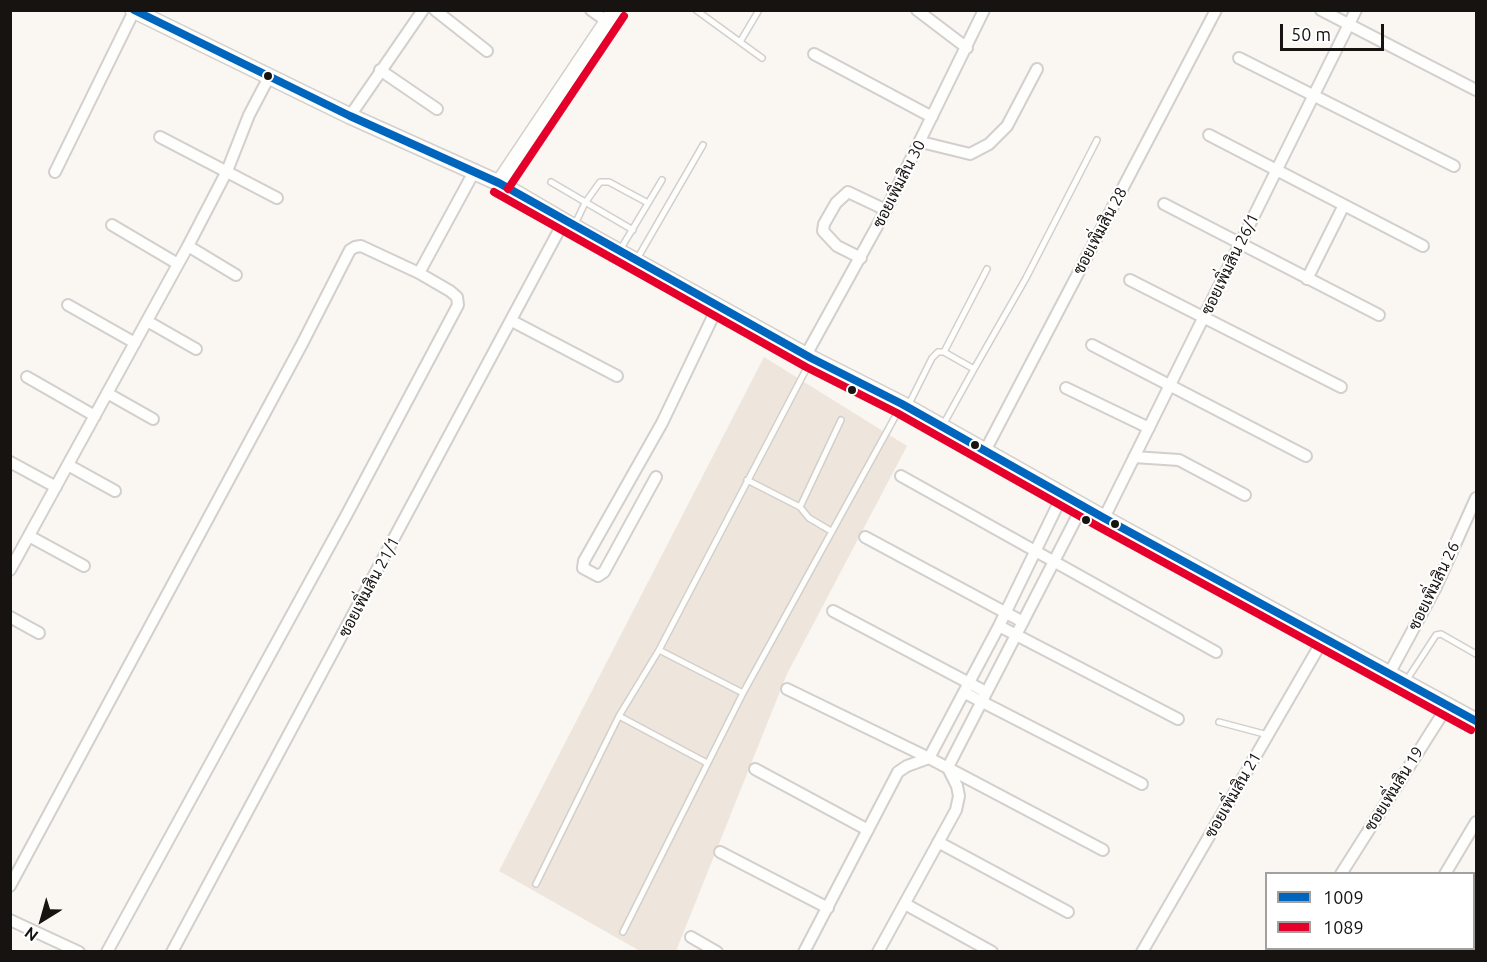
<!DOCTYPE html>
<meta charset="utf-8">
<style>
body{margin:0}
#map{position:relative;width:1487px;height:962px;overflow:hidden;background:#faf6f2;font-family:Ubuntu,sans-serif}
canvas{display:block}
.frame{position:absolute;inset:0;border:12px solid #161311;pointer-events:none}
.legend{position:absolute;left:1265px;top:872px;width:210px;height:78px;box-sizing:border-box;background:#fff;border:2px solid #a2a1a0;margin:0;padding:8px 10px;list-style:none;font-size:18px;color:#161311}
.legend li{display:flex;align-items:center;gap:12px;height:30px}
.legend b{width:30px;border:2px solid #a2a1a0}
.north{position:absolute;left:12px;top:890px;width:60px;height:60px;-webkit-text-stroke:4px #fff;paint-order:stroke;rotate:217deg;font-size:16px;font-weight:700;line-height:24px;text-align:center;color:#161311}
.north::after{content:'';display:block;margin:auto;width:21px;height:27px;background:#161311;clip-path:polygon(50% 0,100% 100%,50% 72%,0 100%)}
.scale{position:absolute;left:1280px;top:24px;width:104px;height:27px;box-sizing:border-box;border:3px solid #161311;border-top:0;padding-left:8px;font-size:18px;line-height:21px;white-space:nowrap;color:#161311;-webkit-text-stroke:4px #fff;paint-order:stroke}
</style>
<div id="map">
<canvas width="1487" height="962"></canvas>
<div class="frame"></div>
<ul class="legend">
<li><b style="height:8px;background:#0065bd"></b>1009</li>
<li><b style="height:8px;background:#e4002b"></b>1089</li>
</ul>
<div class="north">N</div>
<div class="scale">50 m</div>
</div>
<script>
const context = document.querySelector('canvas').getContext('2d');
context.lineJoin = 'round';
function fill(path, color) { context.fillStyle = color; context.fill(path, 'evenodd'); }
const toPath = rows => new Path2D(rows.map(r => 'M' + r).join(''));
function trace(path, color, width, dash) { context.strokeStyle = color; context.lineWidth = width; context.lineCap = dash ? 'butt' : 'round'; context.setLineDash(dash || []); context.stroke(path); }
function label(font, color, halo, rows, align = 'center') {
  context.font = font + ' Ubuntu,Sarabun,sans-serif'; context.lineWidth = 4.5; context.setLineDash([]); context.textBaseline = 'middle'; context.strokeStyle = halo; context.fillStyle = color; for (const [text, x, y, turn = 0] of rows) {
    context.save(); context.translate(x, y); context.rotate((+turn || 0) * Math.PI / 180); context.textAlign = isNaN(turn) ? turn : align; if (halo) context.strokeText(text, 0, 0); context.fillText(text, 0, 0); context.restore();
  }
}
fill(toPath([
 [764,357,907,446,787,674,676,951,640,951,499,871]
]), '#eee6dd');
const lane = toPath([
 [696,10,762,58],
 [740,42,759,10],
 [551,182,633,230],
 [575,224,585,203,600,182,609,182,648,203],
 [620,250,662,180],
 [637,259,703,145],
 [944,352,987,269],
 [908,406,932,358,938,352,944,352,974,369,1026,278,1097,140],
 [943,425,974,369],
 [747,480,800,507,809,518,831,531],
 [800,507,841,420],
 [659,650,743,693],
 [1406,681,1436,635,1441,634,1476,654],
 [619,716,707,763],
 [1219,722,1268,735],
 [536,884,619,716,659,650,811,360],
 [623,932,743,693,901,406]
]);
const street = toPath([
 [435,10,487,51],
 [591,10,608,22],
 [917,10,967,48],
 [1321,10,1476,90],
 [814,54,932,117],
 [1239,58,1454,166],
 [380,70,437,109],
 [350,116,423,10],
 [1209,135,1423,246],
 [160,137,277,198],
 [921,142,970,154,989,144,1007,126,1037,69],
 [55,172,134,11],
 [1164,204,1379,315],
 [112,225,178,264],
 [188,246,236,275],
 [861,258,837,246,823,231,824,224,836,203,848,192,886,210],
 [419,273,475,170],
 [1307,279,1344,205],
 [1130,280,1341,387],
 [68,305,135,343],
 [147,321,196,349],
 [512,321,617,376],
 [1092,345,1306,456],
 [806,355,886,210,984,10],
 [27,377,95,416],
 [1066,388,1149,428],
 [107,393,153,419],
 [985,451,1216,10],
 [1134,457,1179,460,1245,495],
 [10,462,56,487],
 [68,465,115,491],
 [901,476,1216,652],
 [656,477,604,572,598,576,583,568,584,561,662,423,718,306],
 [1104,518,1356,10],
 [29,536,84,566],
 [865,537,1023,622],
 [10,570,188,246,227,171,249,115,269,77],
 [833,611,986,692],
 [10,617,39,633],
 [999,626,1178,719],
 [1389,674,1435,589,1476,498],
 [787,689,929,758,1103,850],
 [965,693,1142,784],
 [948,767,1083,505],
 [755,769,868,830],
 [938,842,1068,912],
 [720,852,828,908],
 [1341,874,1448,705],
 [1445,874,1476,822],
 [10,886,302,344,350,250,355,247,361,246,419,273,450,291,457,297,458,305,347,514,107,952],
 [905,904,992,952],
 [10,920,79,952],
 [691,937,717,952],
 [172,952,564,221],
 [804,952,898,772,907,766,929,758,999,626,1063,494],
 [878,952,956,810,959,796,957,786,948,768],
 [1142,952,1324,638],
 [1292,952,1294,948],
 [1397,952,1399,948]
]);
const secondary = toPath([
 [133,10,350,116,499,183,564,221,811,358,902,404,1104,518,1476,721],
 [499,183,615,10]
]);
trace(lane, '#d2cfcc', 8);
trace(street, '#d2cfcc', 14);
trace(secondary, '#d2cfcc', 18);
trace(lane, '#fefefd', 5);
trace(street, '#fefefd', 10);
trace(secondary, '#fefefd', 15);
trace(toPath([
 [134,10,350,116,499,183,811,358,902,404,1104,518,1476,721]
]), '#0065bd', 8);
trace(toPath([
 [508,189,624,16],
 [494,192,806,367,897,413,1099,527,1471,730]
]), '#e4002b', 8);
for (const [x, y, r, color] of [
 [268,76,5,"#161311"],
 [852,390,5,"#161311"],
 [975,445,5,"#161311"],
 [1086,520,5,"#161311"],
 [1115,524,5,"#161311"]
]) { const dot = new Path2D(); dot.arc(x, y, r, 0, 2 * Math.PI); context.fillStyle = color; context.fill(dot); trace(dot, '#fff', 2); }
label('16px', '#161311', '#fff', [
 ["ซอยเพิ่มสิน 30",899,184,-63],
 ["ซอยเพิ่มสิน 28",1100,231,-62],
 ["ซอยเพิ่มสิน 26/1",1230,264,-64],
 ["ซอยเพิ่มสิน 26",1434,586,-64],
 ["ซอยเพิ่มสิน 21/1",369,587,-62],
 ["ซอยเพิ่มสิน 19",1394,789,-58],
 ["ซอยเพิ่มสิน 21",1233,795,-60]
]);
</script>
